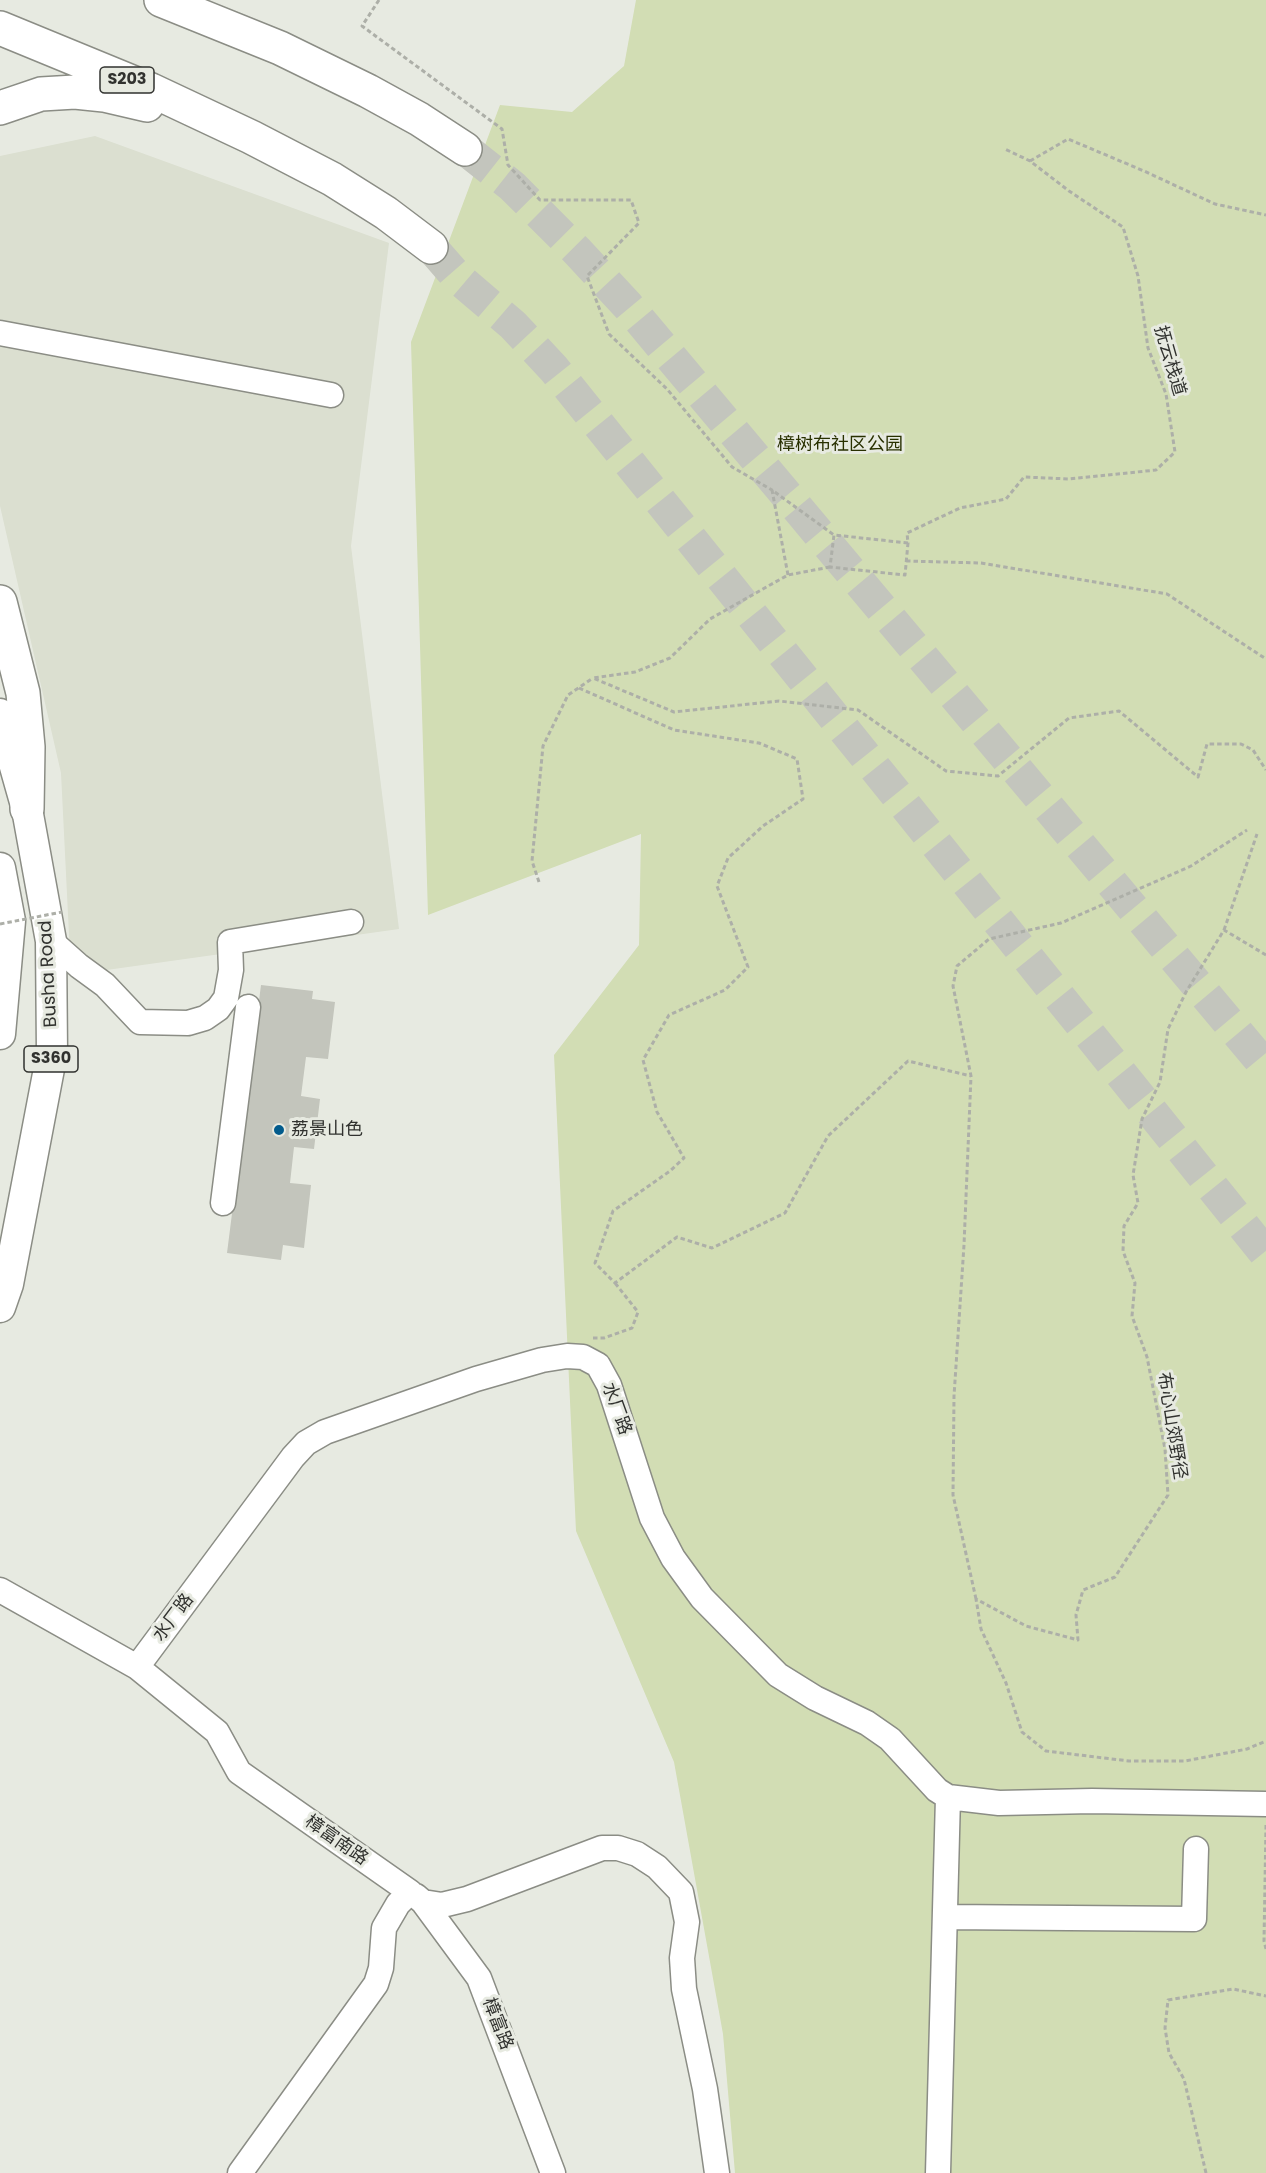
<!DOCTYPE html>
<meta charset="utf-8">
<style>
body{margin:0}
canvas{display:block;background:#e7eae1}
</style>
<canvas width="1266" height="2173"></canvas>
<script>
const context = document.querySelector('canvas').getContext('2d');
context.lineJoin = 'round';
function fill(path, color) { context.fillStyle = color; context.fill(path, 'evenodd'); }
const toPath = rows => new Path2D(rows.map(r => 'M' + r).join(''));
function trace(path, color, width, dash) { context.strokeStyle = color; context.lineWidth = width; context.lineCap = dash ? 'butt' : 'round'; context.setLineDash(dash || []); context.stroke(path); }
function label(font, color, halo, rows, align = 'center') {
  context.font = font + ' Poppins,"Noto Sans SC",sans-serif'; context.lineWidth = 6; context.setLineDash([]); context.textBaseline = 'middle'; context.strokeStyle = halo; context.fillStyle = color; for (const [text, x, y, turn = 0] of rows) {
    context.save(); context.translate(x, y); context.rotate((+turn || 0) * Math.PI / 180); context.textAlign = isNaN(turn) ? turn : align; if (halo) context.strokeText(text, 0, 0); context.fillText(text, 0, 0); context.restore();
  }
}
fill(toPath([
 [95,136,389,243,351,546,399,929,71,975,61,773,0,506,0,156]
]), '#dbdfd0');
fill(toPath([
 [636,0,1266,0,1266,2173,735,2173,723,2034,674,1762,576,1531,554,1055,639,945,641,834,428,915,411,342,500,105,572,112,624,66]
]), '#d2ddb4');
fill(toPath([
 [261,985,313,991,312,999,335,1002,328,1059,306,1057,301,1096,320,1099,314,1149,294,1147,290,1183,311,1185,304,1248,283,1245,281,1260,227,1253]
]), '#c3c5bc');
trace(toPath([
 [465,149,512,186,577,251,628,306,1266,1067],
 [431,247,458,278,513,325,554,369,1266,1254]
]), '#c3c5bd', 33, [33, 16]);
const minor = toPath([
 [0,333,331,395],
 [51,941,79,966,105,985,140,1022,188,1023,205,1018,218,1009,226,998,231,970,230,942,351,922],
 [223,1203,248,1007],
 [0,1590,137,1667,217,1732,239,1772,410,1892,398,1904,384,1928,381,1968,376,1984,240,2173],
 [137,1667,293,1457,306,1443,325,1432,476,1379,542,1360,567,1356,583,1357,598,1365,609,1385,652,1518,673,1558,702,1598,778,1675,815,1698,867,1723,890,1739,937,1790,948,1797,999,1803,1092,1801,1266,1804],
 [416,1896,423,1902,479,1978,553,2173],
 [423,1902,442,1905,467,1899,602,1848,618,1848,637,1854,657,1867,681,1892,687,1922,682,1958,684,1989,705,2089,717,2173],
 [945,1917,1194,1919,1196,1849],
 [938,2173,948,1797]
]);
const major = toPath([
 [0,714,27,809,51,941,52,1053,8,1284,0,1307],
 [0,868,10,921,0,1034]
]);
const highway = toPath([
 [161,0,280,48,368,91,419,119,465,149],
 [0,28,151,90,251,137,332,179,386,213,431,247],
 [0,108,41,94,75,92,104,95,147,105],
 [0,602,23,693,28,747,27,809]
]);
trace(minor, '#8b8d85', 27);
trace(major, '#8b8d85', 33);
trace(highway, '#8b8d85', 36);
trace(toPath([
 [379,0,362,26,502,129,508,165,540,200,631,200,639,223,587,276,609,334,667,389,732,467,772,490],
 [1030,161,1068,139,1144,171,1215,204,1266,215],
 [908,543,834,535,830,567,905,575,908,543,907,533,960,508,1006,499,1024,477,1069,479,1156,470,1175,452,1166,394,1148,348,1138,276,1123,227,1069,191,1030,161,1005,149],
 [906,561,981,563,1167,594,1266,659],
 [830,567,788,575,770,585,710,619,670,658,635,672,593,678,674,712,779,701,858,710,946,771,998,776,1069,718,1119,711,1198,777,1207,744,1241,744,1253,750,1266,770],
 [788,575,772,490,834,535],
 [579,688,674,730,759,743,797,759,803,799,763,826,728,858,717,886,748,967,725,990,669,1015,643,1060,657,1112,684,1158,670,1171,613,1211,595,1263,615,1283,677,1237,712,1248,785,1213,828,1136,908,1061,971,1076],
 [539,882,532,861,543,746,568,695,593,678],
 [1224,930,1257,834],
 [1266,955,1224,930,1186,992,1168,1029,1160,1082,1142,1119,1133,1175,1138,1203,1124,1226,1123,1251,1135,1283,1132,1316,1147,1357,1165,1449,1168,1495,1115,1577,1083,1590,1076,1615,1078,1640,1026,1626,976,1599,981,1629,1006,1683,1022,1732,1046,1751,1129,1761,1185,1761,1247,1749,1266,1741],
 [593,1338,604,1338,632,1328,638,1312,615,1283],
 [976,1599,953,1495,954,1396,964,1245,971,1076,953,986,957,966,989,939,1061,923,1191,866,1247,830],
 [1266,1825,1264,1941,1266,1949],
 [1206,2173,1184,2079,1169,2053,1165,2028,1168,2000,1233,1989,1266,1996]
]), '#adafa8', 3, [4.5, 3]);
trace(minor, '#fff', 24);
trace(major, '#fff', 30);
trace(highway, '#fff', 33);
trace(toPath([
 [0,924,62,912]
]), '#adafa8', 3, [4.5, 3]);
for (const [x, y, r, color] of [
 [279,1130,6,"#025b8c"]
]) { const dot = new Path2D(); dot.arc(x, y, r, 0, 2 * Math.PI); context.fillStyle = color; context.fill(dot); trace(dot, '#e7eae1', 2); }
for (const [x, y, w] of [
 [127,80,54],
 [51,1059,54]
]) { const box = new Path2D(); box.roundRect(x - w / 2, y - 13, w, 26, 4.5); context.fillStyle = '#e7eae1'; context.fill(box); trace(box, '#31322f', 1.5); }
label('bold 16px', '#31322f', null, [
 ["S203",127,80],
 ["S360",51,1059]
]);
label('18px', '#31322f', '#e7eae1', [
 ["抚云栈道",1169,361,74],
 ["Busha Road",49,974,-93],
 ["水厂路",616,1409,70],
 ["布心山郊野径",1171,1426,81],
 ["水厂路",174,1618,-53],
 ["樟富南路",336,1841,35],
 ["樟富路",497,2024,69]
]);
label('18px', '#283000', '#e7eae1', [
 ["樟树布社区公园",840,445]
]);
label('18px', '#31322f', '#e7eae1', [
 ["荔景山色",291,1130]
], 'left');
</script>
